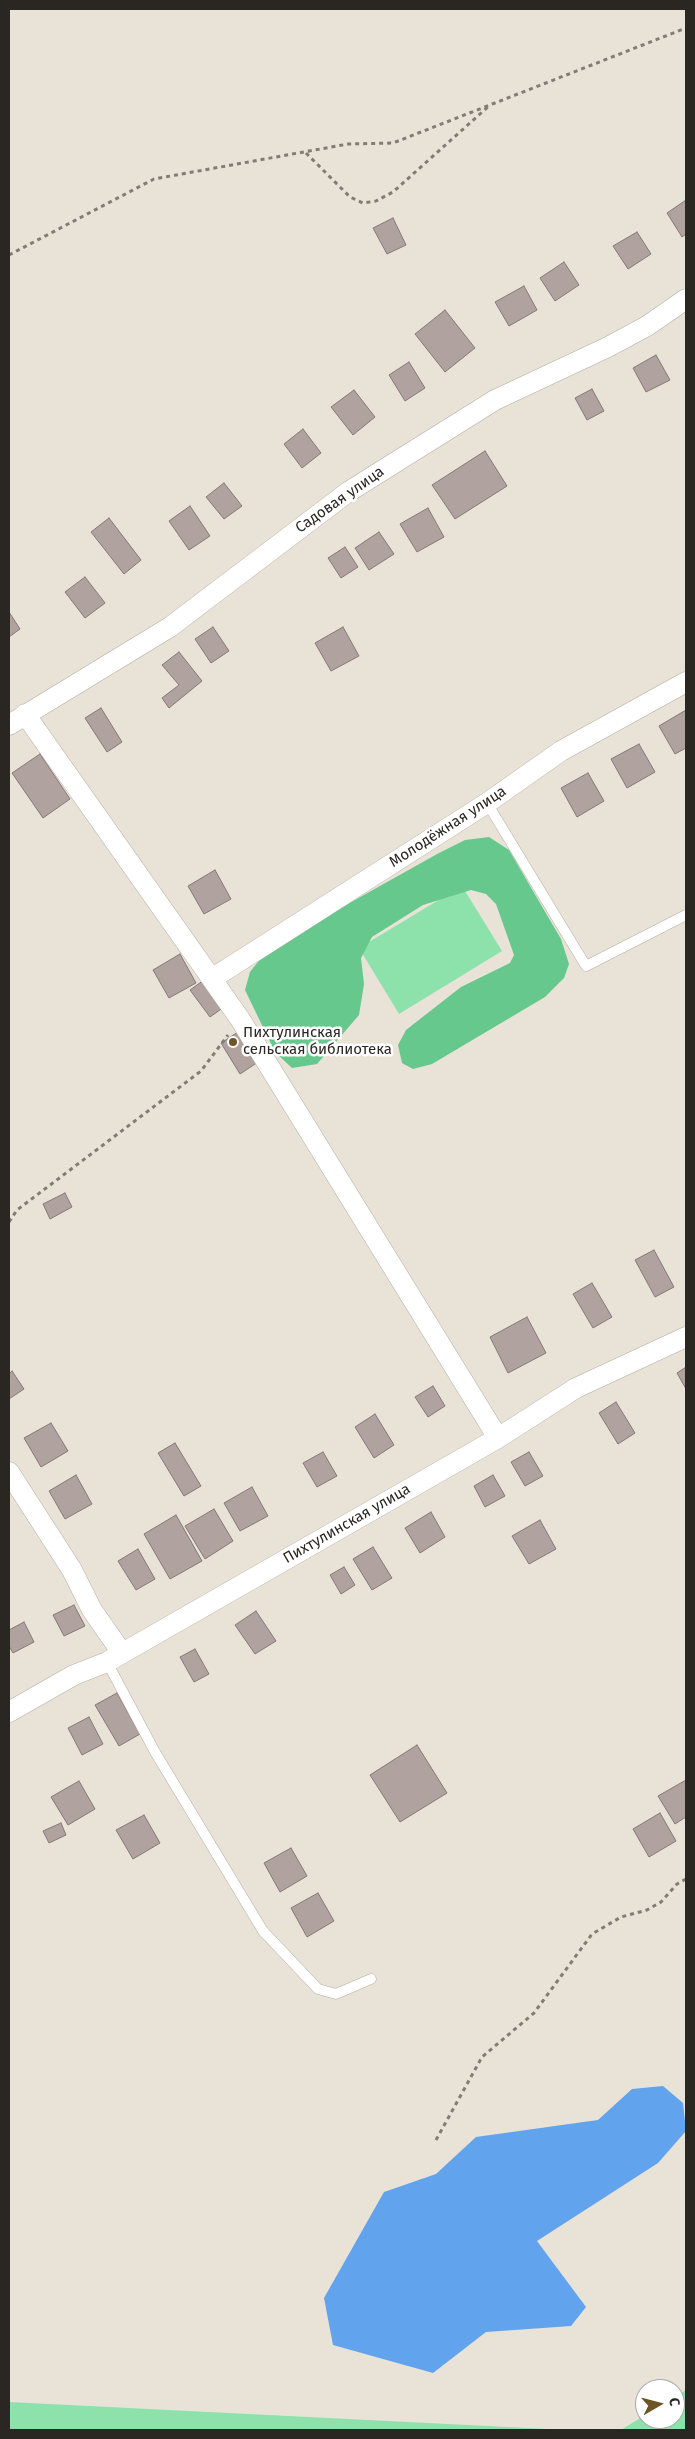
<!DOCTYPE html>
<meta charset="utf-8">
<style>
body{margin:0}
#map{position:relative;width:695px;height:2439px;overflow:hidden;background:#e8e2d7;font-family:"Fira Sans",sans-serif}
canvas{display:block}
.frame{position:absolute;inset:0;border:10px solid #2a2723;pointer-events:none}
.north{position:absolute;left:635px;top:2379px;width:50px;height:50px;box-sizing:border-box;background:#fff;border:1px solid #aaa9a7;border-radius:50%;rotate:82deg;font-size:14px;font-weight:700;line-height:20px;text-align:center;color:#2a2723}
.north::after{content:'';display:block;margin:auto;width:18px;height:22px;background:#6d5626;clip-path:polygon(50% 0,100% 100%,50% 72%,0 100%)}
</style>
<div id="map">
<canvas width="695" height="2439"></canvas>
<div class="frame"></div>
<div class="north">С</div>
</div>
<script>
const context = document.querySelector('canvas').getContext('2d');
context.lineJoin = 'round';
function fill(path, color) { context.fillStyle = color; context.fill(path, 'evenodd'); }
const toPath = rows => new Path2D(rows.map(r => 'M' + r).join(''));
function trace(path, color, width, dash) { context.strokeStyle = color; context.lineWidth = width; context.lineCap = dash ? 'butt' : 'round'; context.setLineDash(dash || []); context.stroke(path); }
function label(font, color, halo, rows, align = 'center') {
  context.font = font + ' "Fira Sans",sans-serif'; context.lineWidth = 5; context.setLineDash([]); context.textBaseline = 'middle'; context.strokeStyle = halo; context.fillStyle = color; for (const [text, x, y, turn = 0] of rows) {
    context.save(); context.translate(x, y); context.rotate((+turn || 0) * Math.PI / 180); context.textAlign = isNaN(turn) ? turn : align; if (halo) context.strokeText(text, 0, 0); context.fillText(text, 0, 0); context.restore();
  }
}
fill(toPath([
 [462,886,502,951,399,1014,359,948],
 [686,2390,686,2430,621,2430,645,2415,645,2419,675,2419,675,2397],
 [9,2402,567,2430,9,2430]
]), '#8de2ac');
fill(toPath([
 [489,837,509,850,561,939,569,964,564,978,545,997,432,1064,413,1069,402,1063,398,1045,406,1030,461,987,510,963,514,955,496,904,486,894,471,890,423,905,372,937,361,958,364,984,359,1015,317,1064,292,1068,275,1052,245,990,250,972,269,948,439,853,465,840]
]), '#66c88c');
fill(toPath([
 [663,2086,683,2103,686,2131,658,2163,537,2241,586,2307,571,2326,486,2332,433,2373,333,2345,324,2298,384,2192,436,2174,476,2137,598,2120,632,2089]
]), '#62a3ed');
const building = toPath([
 [686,200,686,234,682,237,667,213,686,200],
 [393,218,406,245,387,254,373,228,393,218],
 [637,232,651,254,628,269,613,246,637,232],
 [564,262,579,285,555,301,540,278,564,262],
 [524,286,537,310,509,326,495,302,524,286],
 [445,310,475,348,445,372,415,334,445,310],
 [656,355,670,380,646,392,633,368,656,355],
 [409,362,425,388,405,401,389,375,409,362],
 [592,389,604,411,587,420,575,398,592,389],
 [354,390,375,417,353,435,331,407,354,390],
 [303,429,321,453,302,468,284,444,303,429],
 [485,451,507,486,455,519,432,485,485,451],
 [224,483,242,506,224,519,206,497,224,483],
 [190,506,210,536,189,550,169,521,190,506],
 [428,508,444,537,417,552,400,524,428,508],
 [109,518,141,560,124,574,91,532,109,518],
 [379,532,394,554,369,570,355,548,379,532],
 [345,547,358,567,341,578,328,558,345,547],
 [85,577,105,603,85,618,65,592,85,577],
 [9,612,20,629,9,637,9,612],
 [213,627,229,651,211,663,195,639,213,627],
 [343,627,359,656,331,671,315,643,343,627],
 [179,652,202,681,169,708,162,698,179,685,162,665,179,652],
 [101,708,122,742,107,752,85,718,101,708],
 [686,710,686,748,675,754,659,726,686,710],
 [639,744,655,772,627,788,611,759,639,744],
 [40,754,70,799,43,818,12,773,40,754],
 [588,773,604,801,577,817,561,788,588,773],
 [215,870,231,899,204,914,188,886,215,870],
 [180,954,196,983,169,998,153,970,180,954],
 [204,980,224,1007,210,1017,190,990,204,980],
 [238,1032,258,1062,240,1074,221,1043,238,1032],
 [65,1193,72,1207,50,1219,43,1204,65,1193],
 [654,1250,674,1287,655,1297,635,1260,654,1250],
 [592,1283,612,1317,593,1328,573,1294,592,1283],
 [527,1317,546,1353,508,1373,490,1337,527,1317],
 [686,1367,686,1389,677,1373,686,1367],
 [12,1371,24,1389,9,1399,9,1374,12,1371],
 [433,1386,445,1406,428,1417,415,1397,433,1386],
 [616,1402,635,1433,618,1444,599,1413,616,1402],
 [375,1414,394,1445,374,1458,355,1427,375,1414],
 [51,1423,68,1451,41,1467,24,1438,51,1423],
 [175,1443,201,1486,184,1496,158,1453,175,1443],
 [323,1452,337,1476,317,1487,303,1463,323,1452],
 [529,1452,543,1476,525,1486,511,1462,529,1452],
 [76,1475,92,1504,65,1519,49,1491,76,1475],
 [493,1475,505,1496,485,1507,474,1486,493,1475],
 [252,1487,268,1516,240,1531,224,1503,252,1487],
 [214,1509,233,1541,205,1559,185,1526,214,1509],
 [431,1512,445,1537,420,1553,405,1528,431,1512],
 [176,1515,202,1561,170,1579,144,1534,176,1515],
 [540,1520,556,1549,529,1564,512,1536,540,1520],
 [373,1547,392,1578,372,1590,353,1559,373,1547],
 [138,1549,155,1579,136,1590,118,1561,138,1549],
 [344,1567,355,1585,341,1594,330,1575,344,1567],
 [74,1605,85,1626,64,1636,53,1615,74,1605],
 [256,1611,276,1641,255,1654,235,1625,256,1611],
 [24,1622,34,1642,13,1653,9,1646,9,1630,24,1622],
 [195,1649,209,1674,194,1682,180,1657,195,1649],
 [117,1693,140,1734,119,1746,95,1705,117,1693],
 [89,1717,103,1744,82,1755,68,1728,89,1717],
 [417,1745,447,1793,400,1822,370,1775,417,1745],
 [686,1780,686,1817,675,1824,658,1796,686,1780],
 [79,1781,95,1809,68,1825,51,1797,79,1781],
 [660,1813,676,1841,649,1857,633,1829,660,1813],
 [144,1815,160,1843,133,1859,116,1830,144,1815],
 [61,1823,66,1835,49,1843,43,1831,61,1823],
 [291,1848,307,1876,280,1892,264,1863,291,1848],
 [318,1893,334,1921,307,1937,291,1908,318,1893]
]);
fill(building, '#afa29f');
trace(building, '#857876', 1);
const lane = toPath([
 [487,803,586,966,686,915],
 [107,1662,155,1752,263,1931,318,1989,336,1994,371,1979]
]);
const street = toPath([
 [25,714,240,1019,498,1438],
 [9,725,170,627,348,492,495,400,608,347,647,326,686,299],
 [213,978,487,803,561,751,686,682],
 [9,1472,72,1570,92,1610,122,1653],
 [9,1712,74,1675,107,1662,498,1438,576,1388,686,1337]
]);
trace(lane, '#b4aea3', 11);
trace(street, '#b4aea3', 21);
trace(toPath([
 [306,153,350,197,363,203,376,201,393,192,490,105],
 [9,255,154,179,348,144,393,143,686,28],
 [9,1222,17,1210,201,1071,228,1035],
 [436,2140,482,2057,534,2013,592,1934,621,1917,647,1910,661,1902,677,1884,686,1879]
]), '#817c75', 3, [4, 4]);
trace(lane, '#fff', 10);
trace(street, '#fff', 20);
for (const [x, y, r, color] of [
 [233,1042,5,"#6d5626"]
]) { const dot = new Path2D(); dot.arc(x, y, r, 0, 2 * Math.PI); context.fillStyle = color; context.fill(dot); trace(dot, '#fff', 2); }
label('15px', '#2a2723', '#fff', [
 ["Садовая улица",340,500,-35],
 ["Молодёжная улица",448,827,-33],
 ["Пихтулинская улица",347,1524,-30]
]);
label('15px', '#2a2723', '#fff', [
 ["Пихтулинская",243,1033],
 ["сельская библиотека",243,1050]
], 'left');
</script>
